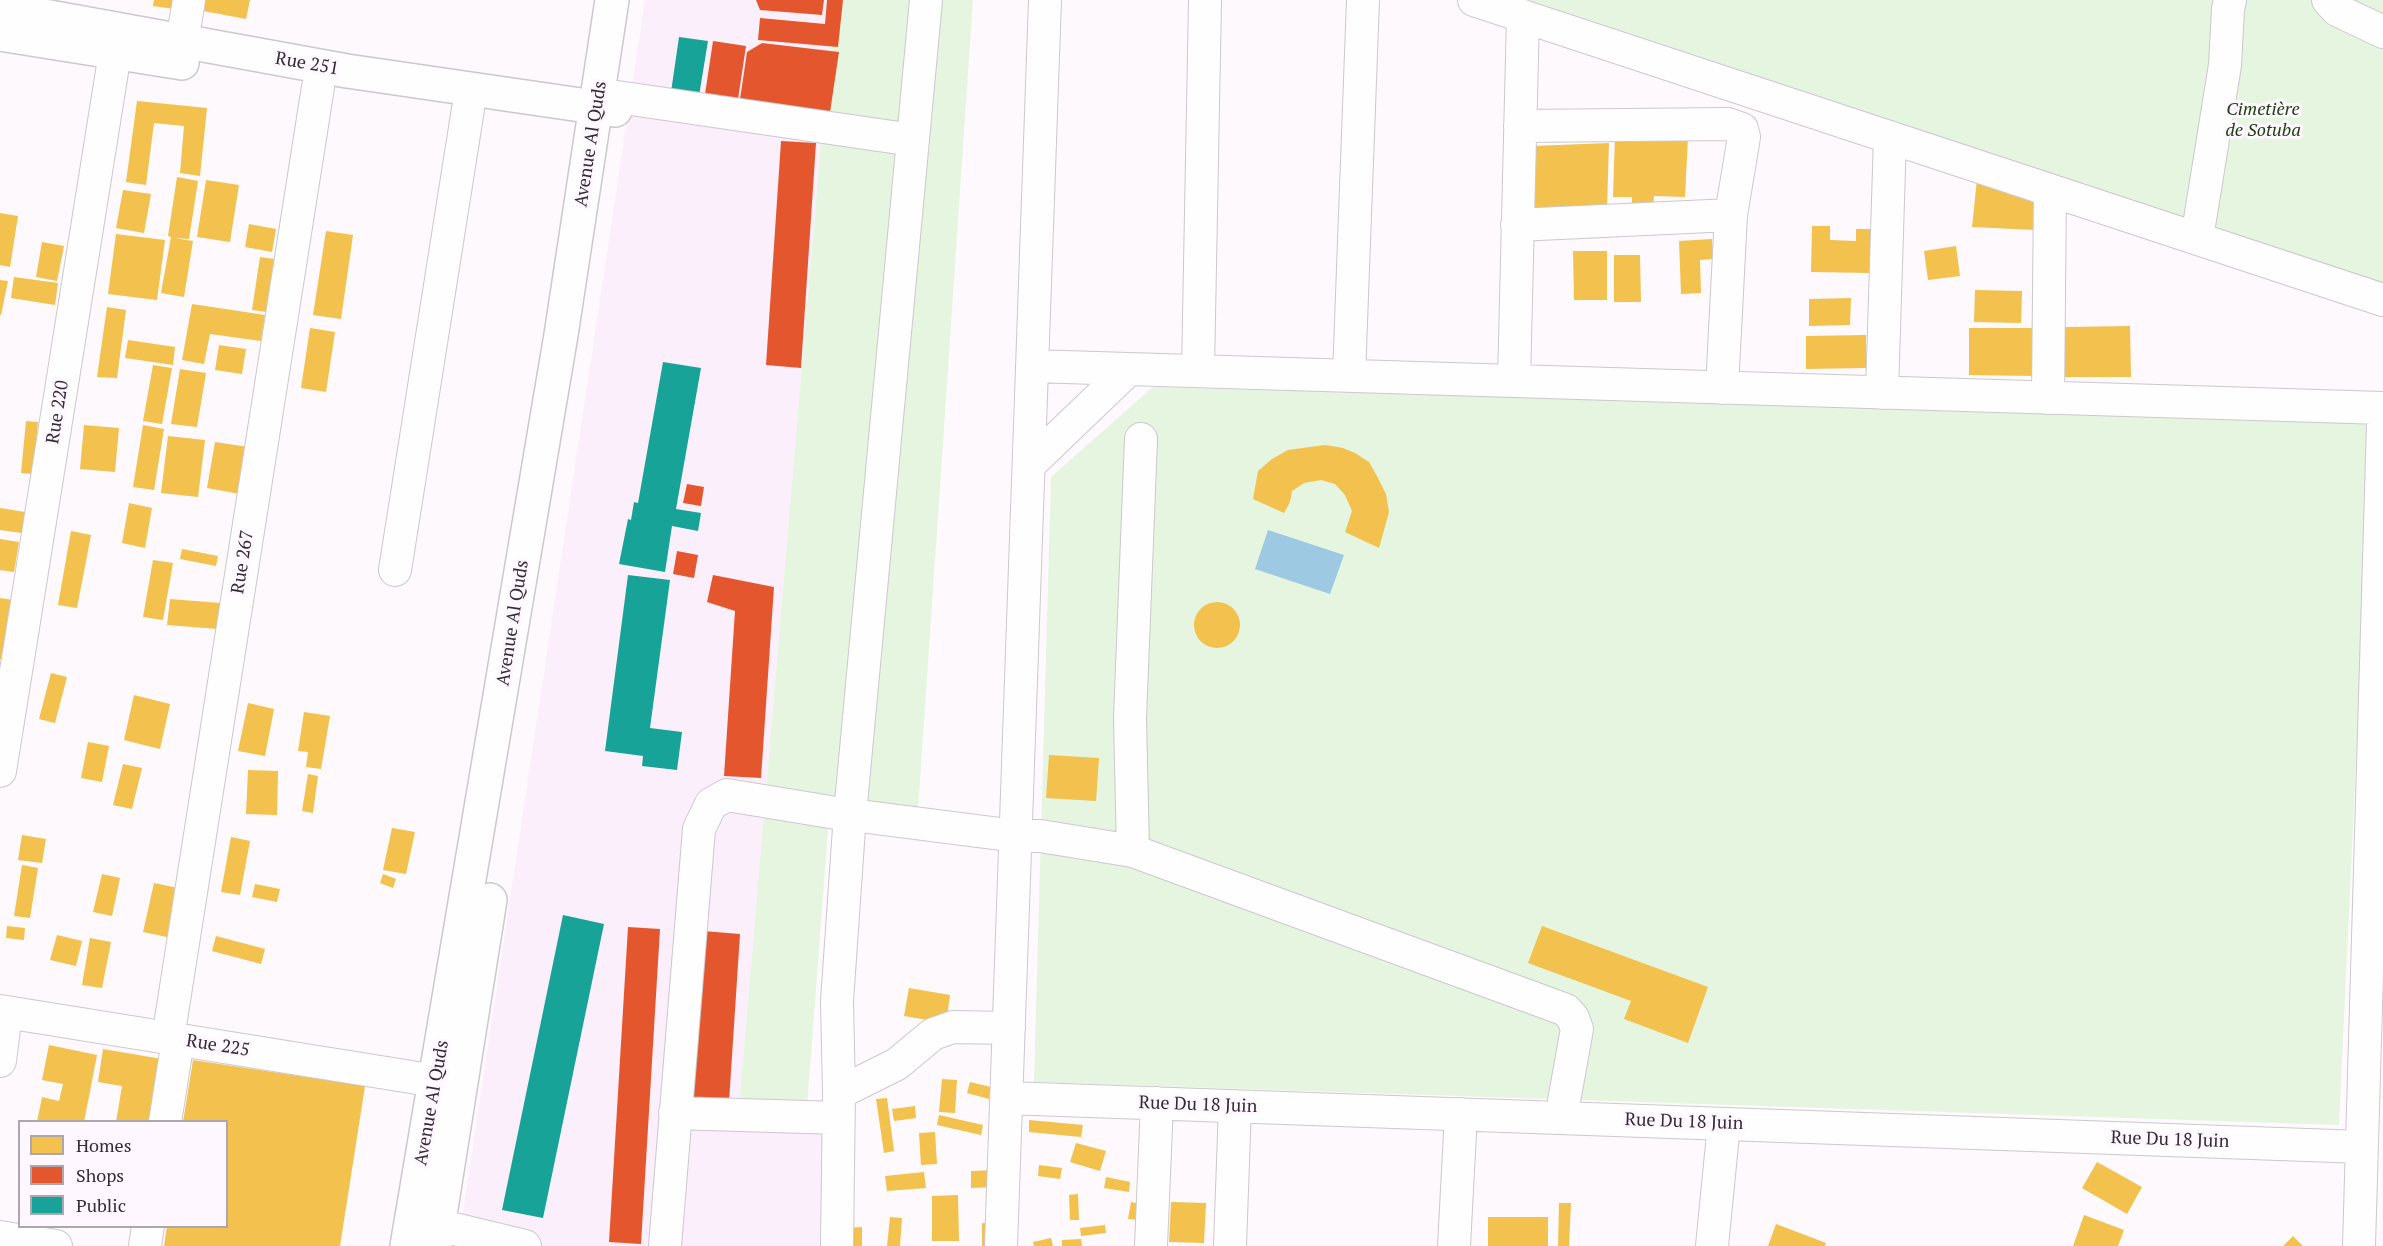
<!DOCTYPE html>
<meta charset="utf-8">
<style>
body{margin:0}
#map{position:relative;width:2383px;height:1246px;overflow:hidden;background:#fdf9fd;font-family:"PT Serif",serif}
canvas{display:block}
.legend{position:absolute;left:18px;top:1120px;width:210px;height:108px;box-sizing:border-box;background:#fef7ff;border:2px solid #aca6ad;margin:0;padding:8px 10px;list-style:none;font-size:18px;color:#322d32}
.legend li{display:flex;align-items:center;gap:12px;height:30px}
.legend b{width:30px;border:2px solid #aca6ad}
</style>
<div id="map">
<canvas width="2383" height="1246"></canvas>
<ul class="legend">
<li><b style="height:16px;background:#f2c14e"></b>Homes</li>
<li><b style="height:16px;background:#e4572e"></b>Shops</li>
<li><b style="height:16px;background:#17a398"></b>Public</li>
</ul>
</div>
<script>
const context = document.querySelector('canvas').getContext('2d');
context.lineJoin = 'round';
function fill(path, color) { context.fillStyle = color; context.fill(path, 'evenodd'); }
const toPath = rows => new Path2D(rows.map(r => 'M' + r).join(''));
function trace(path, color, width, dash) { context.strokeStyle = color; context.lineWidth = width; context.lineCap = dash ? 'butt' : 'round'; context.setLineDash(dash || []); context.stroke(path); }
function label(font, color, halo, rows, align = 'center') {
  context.font = font + ' "PT Serif",serif'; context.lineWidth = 6; context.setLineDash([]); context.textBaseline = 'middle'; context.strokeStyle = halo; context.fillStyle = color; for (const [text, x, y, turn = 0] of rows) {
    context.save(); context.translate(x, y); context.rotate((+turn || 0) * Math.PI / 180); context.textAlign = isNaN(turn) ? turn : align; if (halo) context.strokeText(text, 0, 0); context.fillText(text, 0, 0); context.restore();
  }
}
fill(toPath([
 [645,0,833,0,737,1131,830,1133,826,1246,458,1246]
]), '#faeffb');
fill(toPath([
 [833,0,973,0,918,810,830,804,805,1133,737,1131],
 [1526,0,2383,0,2383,287],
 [1153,387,1859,407,2372,417,2339,1125,1034,1082,1051,477]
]), '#e5f5e0');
fill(toPath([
 [1268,530,1344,555,1330,594,1255,569]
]), '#9dc9e2');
fill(toPath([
 [154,0,183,0,182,10,153,6],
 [200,0,250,0,246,19,198,10],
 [137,101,207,108,200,176,180,173,184,126,154,123,146,185,126,182],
 [1615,135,1688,137,1685,197,1654,196,1653,206,1632,205,1632,197,1613,197],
 [1609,143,1607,208,1534,208,1533,146],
 [1978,170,2035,189,2035,230,1972,227],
 [177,177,198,181,189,239,174,238,193,241,184,297,161,293,171,237,168,236],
 [206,180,239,185,230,242,197,237],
 [123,190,151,194,144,233,116,228],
 [0,213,18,216,10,267,0,265],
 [249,224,276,229,272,252,245,247],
 [1812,226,1830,226,1830,240,1856,241,1856,229,1871,229,1871,273,1811,272],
 [326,231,353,235,341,319,313,315],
 [116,234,165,240,157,300,108,294],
 [1712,239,1713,259,1700,260,1701,293,1681,294,1679,241],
 [42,242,64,246,57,281,36,277],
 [1956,246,1960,276,1928,280,1924,251],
 [1573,251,1607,251,1607,300,1574,300],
 [1614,255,1640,255,1641,302,1614,302],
 [260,257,274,259,267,312,252,310],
 [14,277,58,283,55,305,11,298],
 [0,280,8,281,1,315,0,315],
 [1975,290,2022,291,2021,323,1974,322],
 [1851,298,1850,325,1809,326,1809,299],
 [192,304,265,315,261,341,210,334,204,364,182,360],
 [107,307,126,310,117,378,97,377],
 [2130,326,2131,377,2065,377,2065,327],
 [310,328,335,332,326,392,301,388],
 [1969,328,2036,328,2036,376,1969,375],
 [1866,335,1866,368,1806,369,1806,336],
 [128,340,175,347,173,365,125,358],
 [219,345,246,349,242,374,215,370],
 [153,365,172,368,162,424,143,421],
 [180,369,206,373,197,427,171,424],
 [26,421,38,422,33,474,21,473],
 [84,425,119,428,115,472,80,469],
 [143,425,164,429,154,490,133,487],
 [168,436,205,440,198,497,161,493],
 [215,442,248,447,240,494,207,488],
 [1325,445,1343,448,1355,453,1369,462,1378,478,1386,494,1389,512,1379,548,1345,532,1352,511,1345,495,1335,484,1321,480,1304,483,1292,491,1290,502,1284,513,1253,499,1258,471,1272,459,1288,450],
 [129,503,152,508,145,548,122,543],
 [0,508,25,512,22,533,0,530],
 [71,531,91,535,77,608,58,605],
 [0,539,19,542,14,572,0,570],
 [182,549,218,556,216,566,180,559],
 [153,560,173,563,163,620,143,617],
 [0,598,13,600,3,660,0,659],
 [170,599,220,603,218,629,167,625],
 '1194 625a23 23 0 1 1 46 0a23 23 0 1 1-46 0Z',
 [51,673,67,677,55,723,39,719],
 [134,695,170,704,160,749,124,740],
 [248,703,274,709,265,756,238,751],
 [304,712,330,716,321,769,306,767,308,752,298,751],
 [88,742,109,746,102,782,81,778],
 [1049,755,1099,758,1096,801,1046,798],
 [123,764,142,768,132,809,113,805],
 [248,770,278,771,277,815,246,814],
 [308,774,318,776,313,813,302,811],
 [392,828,415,832,406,874,383,870],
 [22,835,46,839,42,863,18,860],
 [231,837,250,841,240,895,221,892],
 [22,865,38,868,30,918,14,916],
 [102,874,120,878,112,916,93,912],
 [383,874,396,879,393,888,380,883],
 [154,883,178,888,167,937,143,932],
 [255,884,280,889,277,902,252,897],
 [7,926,25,928,24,940,6,938],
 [1542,926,1708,987,1688,1043,1624,1019,1631,1001,1528,963],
 [57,935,82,941,76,966,50,960],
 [216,936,265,949,261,964,212,951],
 [90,938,111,942,102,988,82,985],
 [909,988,950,995,946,1023,904,1016],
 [49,1045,97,1055,84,1122,37,1122,42,1097,59,1101,63,1084,42,1080],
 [103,1049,162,1059,152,1122,116,1122,122,1086,98,1082],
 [193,1060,365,1086,340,1246,164,1246,167,1226,226,1226,226,1122,183,1122],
 [942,1079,957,1080,955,1113,939,1112],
 [970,1082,991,1087,989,1099,967,1093],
 [887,1098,894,1151,884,1153,876,1099],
 [915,1106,916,1118,894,1121,892,1109],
 [939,1115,983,1125,981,1135,937,1125],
 [1029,1120,1083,1125,1081,1137,1029,1132],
 [935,1132,937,1164,921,1165,919,1133],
 [1076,1143,1106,1151,1100,1171,1070,1162],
 [2097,1162,2142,1187,2127,1214,2082,1188],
 [1039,1165,1062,1168,1060,1179,1038,1176],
 [996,1170,997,1187,971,1188,971,1171],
 [924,1172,926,1188,887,1191,885,1176],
 [1106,1177,1130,1182,1129,1192,1104,1188],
 [1078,1194,1079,1220,1070,1220,1069,1195],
 [958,1195,959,1241,932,1241,932,1196],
 [1131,1202,1140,1204,1137,1220,1128,1219],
 [1171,1202,1206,1203,1204,1243,1169,1242],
 [1559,1203,1571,1203,1569,1246,1558,1246],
 [2084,1215,2124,1230,2118,1246,2073,1246],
 [890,1217,902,1218,900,1246,887,1246],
 [1488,1217,1548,1217,1548,1246,1488,1246],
 [982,1223,993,1224,993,1246,982,1246],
 [1776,1224,1826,1243,1825,1246,1768,1246],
 [1105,1225,1106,1233,1081,1236,1080,1228],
 [862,1227,862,1246,846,1246,846,1228],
 [2293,1236,2303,1246,2283,1246],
 [1051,1238,1053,1246,1034,1246,1033,1242],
 [1081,1239,1082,1246,1062,1246,1062,1240]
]), '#f2c14e');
fill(toPath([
 [756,0,824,0,822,15,760,10],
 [827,0,843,0,838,47,758,40,760,18,825,24],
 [713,41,746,46,737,106,704,101],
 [762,43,839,52,829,119,739,106,747,52],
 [781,141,816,143,801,368,766,365],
 [687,484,704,487,701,506,683,503],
 [677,551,698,555,694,578,673,574],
 [713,575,774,587,761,778,724,776,735,611,707,602],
 [628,927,660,929,641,1244,609,1242],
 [703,931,740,934,729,1102,692,1100]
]), '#e4572e');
fill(toPath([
 [679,37,708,41,699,96,671,92],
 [663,362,701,368,676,509,701,513,698,531,672,526,665,572,619,564,628,519,631,520,634,502,638,503],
 [628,575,670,580,650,728,682,732,677,770,642,766,643,756,605,751],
 [563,915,604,924,543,1218,502,1210]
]), '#17a398');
const minor = toPath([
 [1474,0,2383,300],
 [2328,0,2337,10,2383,32],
 [182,42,189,0],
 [617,97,913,140],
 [1520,126,1728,124,1742,129,1744,137,1731,215,1722,388],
 [1517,225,1731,215],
 [2197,238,2225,65,2228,9,2230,0],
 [1032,366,2383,408],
 [1198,371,1205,0],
 [1349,376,1363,0],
 [1514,381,1523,16],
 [1882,393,1890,137],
 [2048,398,2050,190],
 [1141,439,1130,718,1133,851,1566,1010,1573,1018,1577,1029,1564,1101,1564,1118],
 [1029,465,1129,369],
 [395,570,468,109],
 [0,771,115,53],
 [0,1011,436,1081],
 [168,1038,318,87],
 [0,1061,6,1012],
 [839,1093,897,1064,933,1034,953,1027,1009,1028],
 [1007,1098,2362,1147],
 [675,1113,838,1118],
 [165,1122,178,1040],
 [438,1225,525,1246],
 [0,1237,56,1246],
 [145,1246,148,1226],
 [665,1246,699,829,711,804,727,795,836,813,1016,836,1040,836,1133,851],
 [837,1246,839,1093,837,1001,850,814,926,0],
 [1001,1246,1045,0],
 [1151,1246,1157,1103],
 [1230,1246,1235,1106],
 [1454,1246,1461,1114],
 [1712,1246,1724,1124],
 [2359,1246,2383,424]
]);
const major = toPath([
 [0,8,347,71,615,110],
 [0,34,182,63],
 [407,1246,561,335,612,0],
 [435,1246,490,900]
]);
trace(minor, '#ccc8cd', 34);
trace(major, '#ccc8cd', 36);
trace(minor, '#fffeff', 32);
trace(major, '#fffeff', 33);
label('18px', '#322d32', '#fef7ff', [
 ["Rue 251",307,64,10],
 ["Avenue Al Quds",591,144,-81],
 ["Rue 220",58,412,-81],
 ["Rue 267",243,562,-81],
 ["Avenue Al Quds",513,623,-81],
 ["Rue 225",218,1046,9],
 ["Avenue Al Quds",432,1103,-80],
 ["Rue Du 18 Juin",1198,1105,2],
 ["Rue Du 18 Juin",1684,1122,2],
 ["Rue Du 18 Juin",2170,1140,2]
]);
label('italic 18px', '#1c410e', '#fef7ff', [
 ["Cimetière",2263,110],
 ["de Sotuba",2263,131]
]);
</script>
